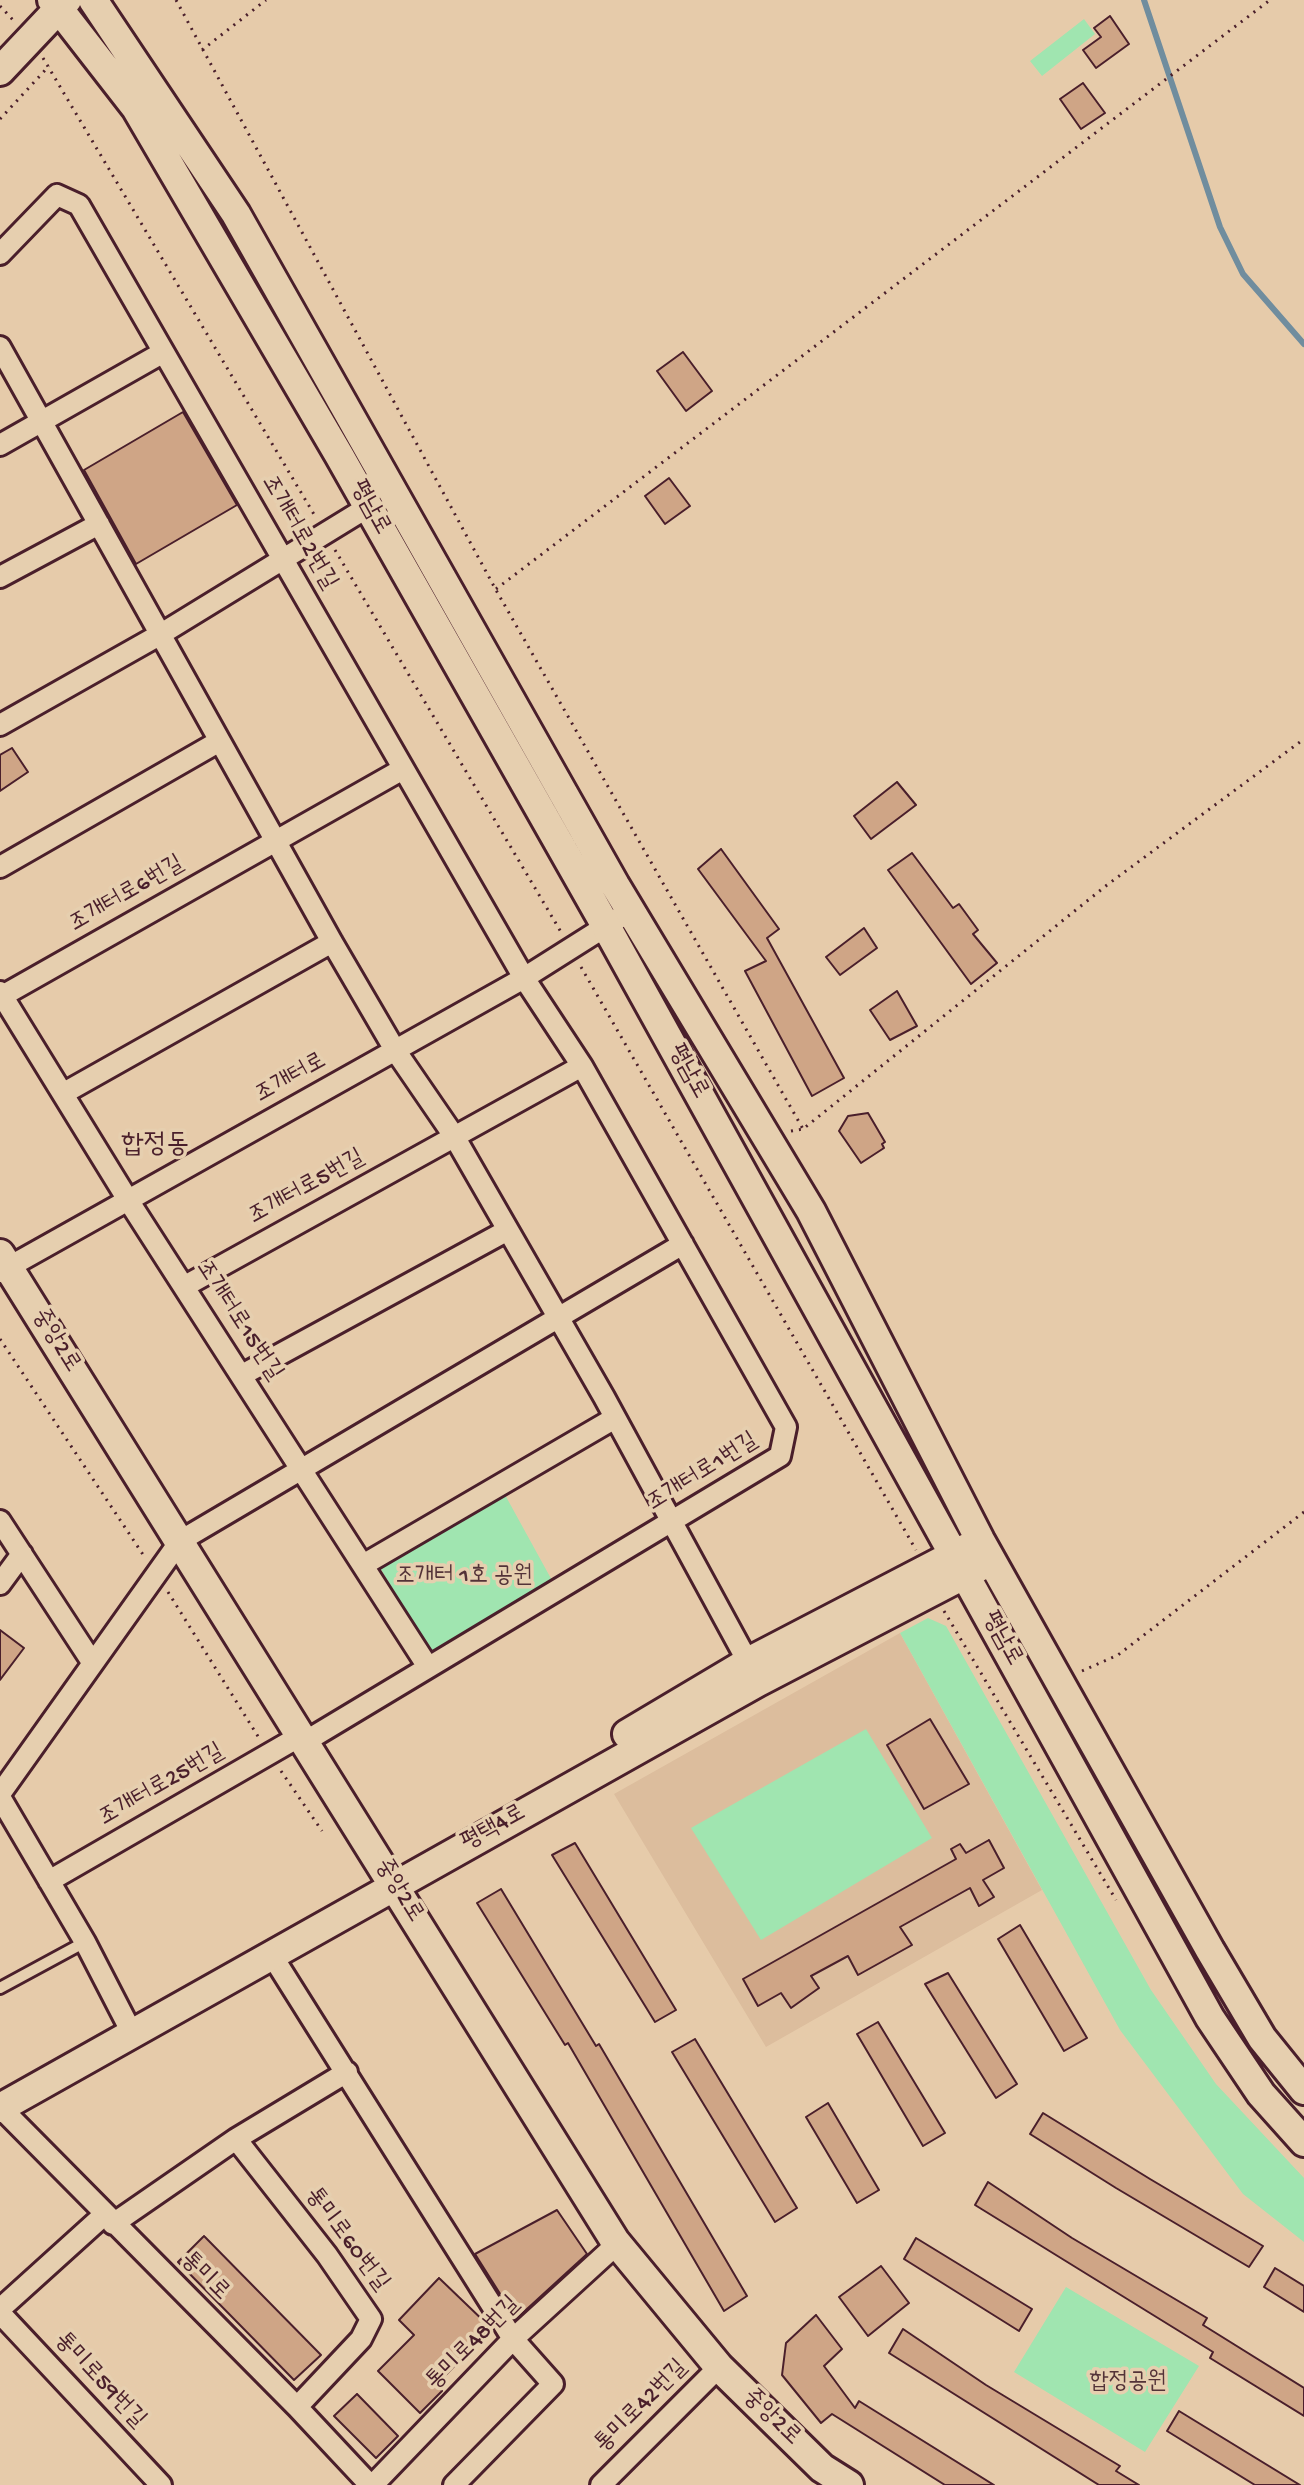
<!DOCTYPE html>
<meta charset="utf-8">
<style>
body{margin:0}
canvas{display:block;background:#e6cbaa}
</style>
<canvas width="1304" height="2485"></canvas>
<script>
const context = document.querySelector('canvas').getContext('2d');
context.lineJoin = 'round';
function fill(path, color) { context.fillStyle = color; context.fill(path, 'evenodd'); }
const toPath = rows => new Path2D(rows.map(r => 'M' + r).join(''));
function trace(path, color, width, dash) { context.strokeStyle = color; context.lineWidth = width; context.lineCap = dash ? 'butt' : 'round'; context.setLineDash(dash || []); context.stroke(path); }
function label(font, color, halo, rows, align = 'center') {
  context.font = font + ' "Gochi Hand","Poor Story",sans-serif'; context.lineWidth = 7; context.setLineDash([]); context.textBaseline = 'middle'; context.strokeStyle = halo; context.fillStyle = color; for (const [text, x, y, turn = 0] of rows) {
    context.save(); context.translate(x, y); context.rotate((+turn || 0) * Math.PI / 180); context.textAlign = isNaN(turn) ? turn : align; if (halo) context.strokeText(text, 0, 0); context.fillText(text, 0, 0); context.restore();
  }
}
fill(toPath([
 [900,1633,1042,1890,766,2047,614,1794]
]), '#dcbd9d');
fill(toPath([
 [1084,19,1095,34,1042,76,1030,61],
 [504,1493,554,1584,433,1657,379,1566],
 [928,1618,946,1626,1151,1990,1216,2084,1304,2178,1304,2242,1243,2194,1120,2030,900,1633],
 [866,1729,932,1838,761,1940,691,1828],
 [1066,2287,1199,2366,1145,2452,1014,2372]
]), '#a0e5b0');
trace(toPath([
 [1144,0,1220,227,1243,274,1304,344]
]), '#708d9e', 6);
const building = toPath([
 [1110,16,1129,44,1096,68,1083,50,1101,37,1094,28,1110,16],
 [1083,83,1105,113,1081,129,1060,99,1083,83],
 [683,352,712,391,686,411,657,371,683,352],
 [183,412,237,505,136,564,84,470,183,412],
 [669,478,690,506,665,524,645,496,669,478],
 [12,748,28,772,0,791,0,755,12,748],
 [897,782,916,805,871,839,854,816,897,782],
 [721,849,779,929,767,938,844,1078,812,1096,745,971,766,961,698,869,721,849],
 [912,853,953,908,959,904,978,930,973,934,997,963,971,984,888,870,912,853],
 [864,928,877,948,840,975,826,957,864,928],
 [897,991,917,1026,890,1040,870,1010,897,991],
 [868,1113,885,1142,882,1144,884,1148,861,1163,839,1131,848,1116,868,1113],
 [0,1630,24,1648,0,1680,0,1630],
 [930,1719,969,1784,924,1809,887,1745,930,1719],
 [989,1840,1004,1868,983,1880,994,1897,979,1906,970,1888,900,1927,912,1945,858,1975,848,1956,811,1976,819,1988,791,2008,781,1993,758,2006,743,1979,956,1859,951,1849,960,1844,966,1853,989,1840],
 [575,1843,676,2010,655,2022,552,1855,575,1843],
 [501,1889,596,2046,599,2044,747,2296,724,2311,568,2043,565,2045,477,1903,501,1889],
 [1020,1925,1087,2038,1064,2051,998,1939,1020,1925],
 [948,1973,1017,2084,996,2098,925,1984,948,1973],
 [878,2022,945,2133,923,2146,857,2034,878,2022],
 [695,2039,797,2208,775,2222,672,2052,695,2039],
 [828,2103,879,2190,857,2203,806,2117,828,2103],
 [1043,2113,1150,2179,1263,2246,1249,2267,1116,2188,1030,2134,1043,2113],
 [988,2182,1072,2238,1207,2318,1203,2325,1304,2388,1304,2416,1210,2358,1213,2352,975,2205,988,2182],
 [557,2210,587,2254,516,2319,475,2254,557,2210],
 [204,2236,321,2355,294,2380,178,2262,204,2236],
 [916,2238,1032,2309,1019,2331,904,2259,916,2238],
 [881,2266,909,2303,868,2336,839,2297,881,2266],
 [1275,2268,1304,2286,1304,2312,1264,2287,1275,2268],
 [439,2278,491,2328,436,2385,442,2391,420,2413,378,2371,414,2335,399,2320,439,2278],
 [816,2315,842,2349,824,2366,855,2408,859,2401,994,2485,945,2485,832,2414,821,2423,782,2375,786,2343,816,2315],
 [903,2329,986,2385,1120,2466,1116,2471,1139,2485,1099,2485,889,2353,903,2329],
 [357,2394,398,2436,376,2458,334,2416,357,2394],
 [1179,2411,1300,2485,1255,2485,1167,2431,1179,2411]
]);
fill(building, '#cfa586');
trace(building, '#4a1f2b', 2);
const lane = toPath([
 [0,1988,85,1942]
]);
const street = toPath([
 [0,254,57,195,79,205,524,978,582,1066,786,1427,780,1456,306,1741],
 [0,347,332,942,395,1050,454,1136,604,1397,748,1662],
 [0,445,162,353],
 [0,577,99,524],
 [0,725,161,634,368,507],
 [0,867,218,742],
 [0,992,128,1200,428,1667],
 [2,996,403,769],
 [64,1093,332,942],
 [0,1272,524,978,630,911],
 [185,1286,582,1066],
 [242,1375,508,1230],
 [0,1521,92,1662],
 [363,1565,615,1418],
 [0,1584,22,1554],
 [0,1794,180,1541,683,1244],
 [0,1797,85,1942,133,2035],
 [49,1881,302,1735],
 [271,1954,513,2339,553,2384,454,2485],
 [1,2108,297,2407,370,2485],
 [236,2139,327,2255,371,2319,361,2339,297,2407],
 [113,2224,236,2139,347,2072],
 [0,2309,104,2215],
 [0,2313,161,2485],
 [373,2485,513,2339,617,2244],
 [601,2485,719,2367]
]);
const secondary = toPath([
 [52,0,136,108,339,455,606,926,1210,2018,1261,2094,1304,2142],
 [93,0,236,214,615,885,811,1211,980,1540,1210,1950,1262,2038,1304,2090],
 [0,71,67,0],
 [0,1254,615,2241,719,2367,822,2468,849,2485],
 [627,1734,748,1662,969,1547],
 [0,2108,758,1682,979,1567]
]);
trace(lane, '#4a1f2b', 16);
trace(street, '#4a1f2b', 26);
trace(secondary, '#4a1f2b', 34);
trace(toPath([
 [176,0,496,590,803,1129],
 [0,6,14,21],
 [202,50,266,0],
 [43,58,315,516],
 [0,119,49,66],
 [335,550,561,932],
 [496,589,1270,0],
 [581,967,916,1550],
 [791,1131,803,1129,1107,885,1304,739],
 [0,1339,144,1556],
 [168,1592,259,1738],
 [944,1611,1116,1900],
 [1082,1671,1118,1655,1304,1512],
 [281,1771,322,1831]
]), '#4a1f2b', 3, [2, 6]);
trace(lane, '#e6cfaf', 10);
trace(street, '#e6cfaf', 20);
trace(secondary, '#e6cfaf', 28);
label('24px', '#4a1f2b', '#e6cfaf', [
 ["평남로",369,508,61],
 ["조개터로2번길",298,533,60],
 ["조개터로6번길",127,895,-30],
 ["평남로",687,1072,61],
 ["조개터로",291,1079,-29],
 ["조개터로5번길",307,1188,-29],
 ["조개터로15번길",238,1321,57],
 ["중앙2로",55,1341,58],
 ["조개터로1번길",703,1473,-32],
 ["평남로",1001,1639,61],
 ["조개터로25번길",162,1786,-30],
 ["평택4로",494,1829,-29],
 ["중앙2로",398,1891,58],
 ["통미로60번길",346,2240,53],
 ["통미로",204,2277,45],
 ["통미로48번길",474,2344,-45],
 ["통미로59번길",99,2381,47],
 ["통미로42번길",642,2407,-45],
 ["중앙2로",771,2418,44]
]);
label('24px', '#533338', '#e6cfaf', [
 ["조개터 1호 공원",464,1577],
 ["합정공원",1128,2383]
]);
label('28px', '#4a1f2b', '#e6cfaf', [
 ["합정동",155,1147]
]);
</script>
